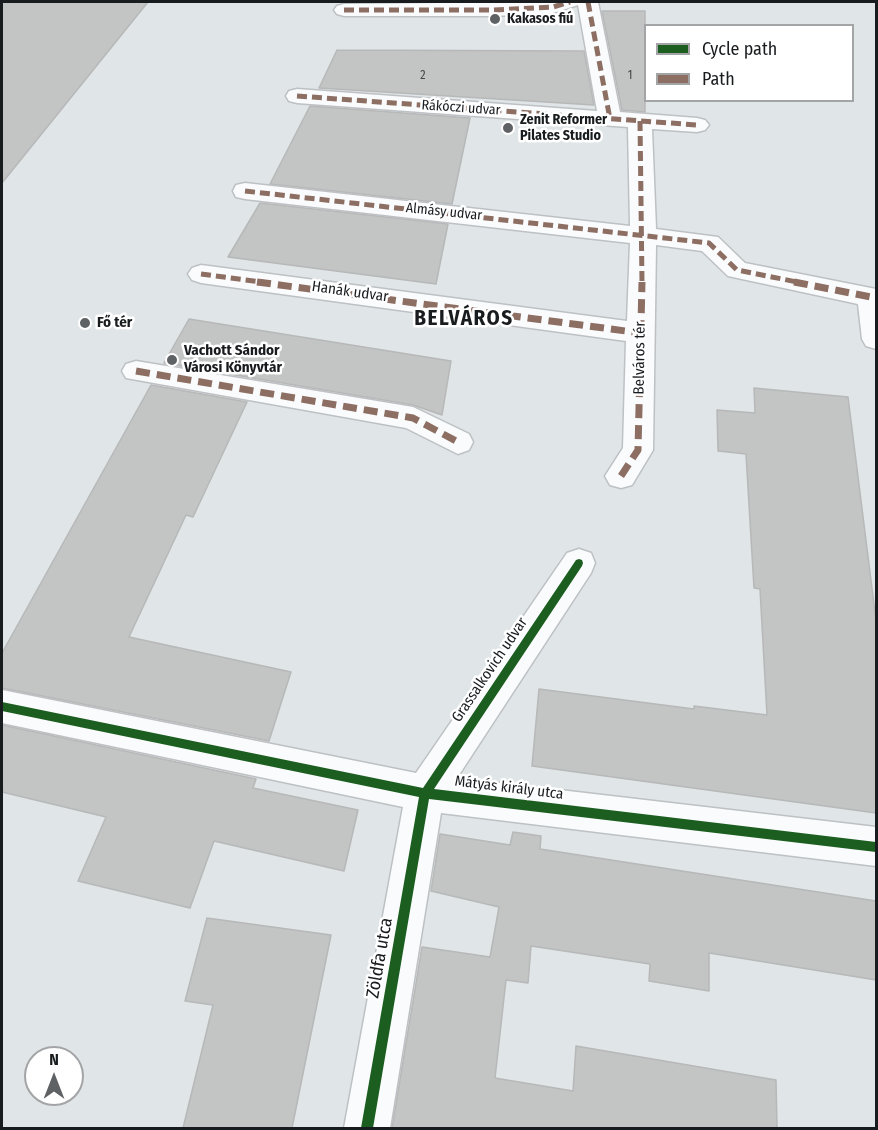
<!DOCTYPE html>
<meta charset="utf-8">
<style>
body{margin:0}
#map{position:relative;width:878px;height:1130px;overflow:hidden;background:#e0e5e8;font-family:"Fira Sans Condensed",sans-serif}
canvas{display:block}
.frame{position:absolute;inset:0;border:3px solid #191c1e;pointer-events:none}
.legend{position:absolute;left:644px;top:24px;width:210px;height:78px;box-sizing:border-box;background:#fff;border:2px solid #a3a4a5;margin:0;padding:8px 10px;list-style:none;font-size:18px;color:#191c1e}
.legend li{display:flex;align-items:center;gap:12px;height:30px}
.legend b{width:30px;border:2px solid #a3a4a5}
.north{position:absolute;left:24px;top:1046px;width:60px;height:60px;box-sizing:border-box;background:#fff;border:2px solid #a3a4a5;border-radius:50%;rotate:0deg;font-size:16px;font-weight:700;line-height:24px;text-align:center;color:#191c1e}
.north::after{content:'';display:block;margin:auto;width:21px;height:27px;background:#5f6265;clip-path:polygon(50% 0,100% 100%,50% 72%,0 100%)}
</style>
<div id="map">
<canvas width="878" height="1130"></canvas>
<div class="frame"></div>
<ul class="legend">
<li><b style="height:8px;background:#1b5e20"></b>Cycle path</li>
<li><b style="height:8px;background:#8d6e63"></b>Path</li>
</ul>
<div class="north">N</div>
</div>
<script>
const context = document.querySelector('canvas').getContext('2d');
context.lineJoin = 'round';
function fill(path, color) { context.fillStyle = color; context.fill(path, 'evenodd'); }
const toPath = rows => new Path2D(rows.map(r => 'M' + r).join(''));
function trace(path, color, width, dash) { context.strokeStyle = color; context.lineWidth = width; context.lineCap = dash ? 'butt' : 'round'; context.setLineDash(dash || []); context.stroke(path); }
function label(font, color, halo, rows, align = 'center') {
  context.font = font + ' "Fira Sans Condensed",sans-serif'; context.lineWidth = 5; context.setLineDash([]); context.textBaseline = 'middle'; context.strokeStyle = halo; context.fillStyle = color; for (const [text, x, y, turn = 0] of rows) {
    context.save(); context.translate(x, y); context.rotate((+turn || 0) * Math.PI / 180); context.textAlign = isNaN(turn) ? turn : align; if (halo) context.strokeText(text, 0, 0); context.fillText(text, 0, 0); context.restore();
  }
}
const building = toPath([
 [2,2,148,2,2,183,2,2],
 [602,11,645,11,645,112,622,110,602,11],
 [337,50,584,51,594,105,319,88,337,50],
 [310,106,470,118,452,204,270,184,310,106],
 [260,203,448,224,436,284,228,257,260,203],
 [189,319,451,361,442,415,413,405,164,363,189,319],
 [151,385,247,402,193,517,186,515,129,637,291,672,269,741,2,688,2,653,151,385],
 [754,388,848,397,876,620,876,813,532,766,539,689,694,709,694,706,767,715,760,589,754,588,746,454,718,451,717,410,755,413,754,388],
 [2,725,256,779,253,788,358,810,344,871,214,841,190,908,78,881,106,817,2,792,2,725],
 [513,832,541,836,540,849,876,901,876,980,709,953,709,991,649,981,650,964,531,946,528,983,506,980,495,1078,573,1091,576,1046,776,1080,777,1128,392,1128,422,947,490,957,499,907,431,891,440,834,510,845,513,832],
 [207,918,331,935,292,1128,183,1128,213,1005,185,1001,207,918]
]);
fill(building, '#c3c4c4');
trace(building, '#b7b8b8', 1.5);
const street = toPath([
 [539,2,598,2,620,112,697,118,705,120,709,125,705,130,697,132,652,129,656,229,718,237,745,263,876,289,876,349,866,346,862,339,858,304,728,276,702,251,656,245,653,450,632,485,621,488,610,485,605,476,623,448,626,341,201,283,192,280,188,274,192,268,201,265,627,321,630,243,245,199,236,197,233,191,236,185,245,183,630,226,628,127,297,103,289,101,286,96,289,91,297,89,597,111,578,5,553,13,494,16,344,16,337,14,334,10,337,6,344,4,539,2],
 [136,361,413,407,469,434,473,442,469,450,458,454,406,428,126,378,122,371,126,364,136,361],
 [579,549,591,553,595,563,591,573,457,778,876,827,876,866,441,813,390,1128,344,1128,403,807,2,723,2,690,416,773,567,553,579,549]
]);
trace(street, '#bdc1c4', 3);
fill(street, '#fafbfc');
trace(toPath([
 [588,2,610,119],
 [344,10,494,10,553,7,570,2],
 [297,96,697,125],
 [640,121,642,283],
 [245,191,709,243,737,270,802,283],
 [201,274,269,283]
]), '#8d6e63', 5, [10, 5]);
trace(toPath([
 [257,282,641,333],
 [794,282,871,297],
 [136,371,413,418,458,442],
 [621,476,638,450,642,282]
]), '#8d6e63', 7, [14, 7]);
fill(toPath([
 [579,559,582,560,583,563,582,566,434,789,876,842,876,852,429,799,373,1128,361,1128,419,797,2,711,2,702,423,788,576,560,579,559]
]), '#1b5e20');
for (const [x, y, r, color] of [
 [495,19,6,"#5f6265"],
 [508,128,6,"#5f6265"],
 [85,323,6,"#5f6265"],
 [172,360,6,"#5f6265"]
]) { const dot = new Path2D(); dot.arc(x, y, r, 0, 2 * Math.PI); context.fillStyle = color; context.fill(dot); trace(dot, '#fff', 2); }
label('12px', '#444648', null, [
 ["2",423,76],
 ["1",630,76]
]);
label('bold 14px', '#191c1e', '#fff', [
 ["Kakasos fiú",507,19],
 ["Zenit Reformer",520,120],
 ["Pilates Studio",520,136]
], 'left');
label('14px', '#191c1e', '#fff', [
 ["Rákóczi udvar",461,108,4],
 ["Almásy udvar",444,212,6]
]);
label('15px', '#191c1e', '#fff', [
 ["Hanák udvar",350,292,8],
 ["Belváros tér",640,358,-89],
 ["Grassalkovich udvar",490,670,-56],
 ["Mátyás király utca",509,788,7]
]);
label('bold 15px', '#191c1e', '#fff', [
 ["Fő tér",97,323],
 ["Vachott Sándor",184,351],
 ["Városi Könyvtár",184,368]
], 'left');
label('18px', '#191c1e', '#fff', [
 ["Zöldfa utca",380,958,-80]
]);
context.letterSpacing = '1.5px';
label('bold 21px', '#191c1e', '#fff', [
 ["BELVÁROS",464,319]
]);
context.letterSpacing = '0px';
</script>
